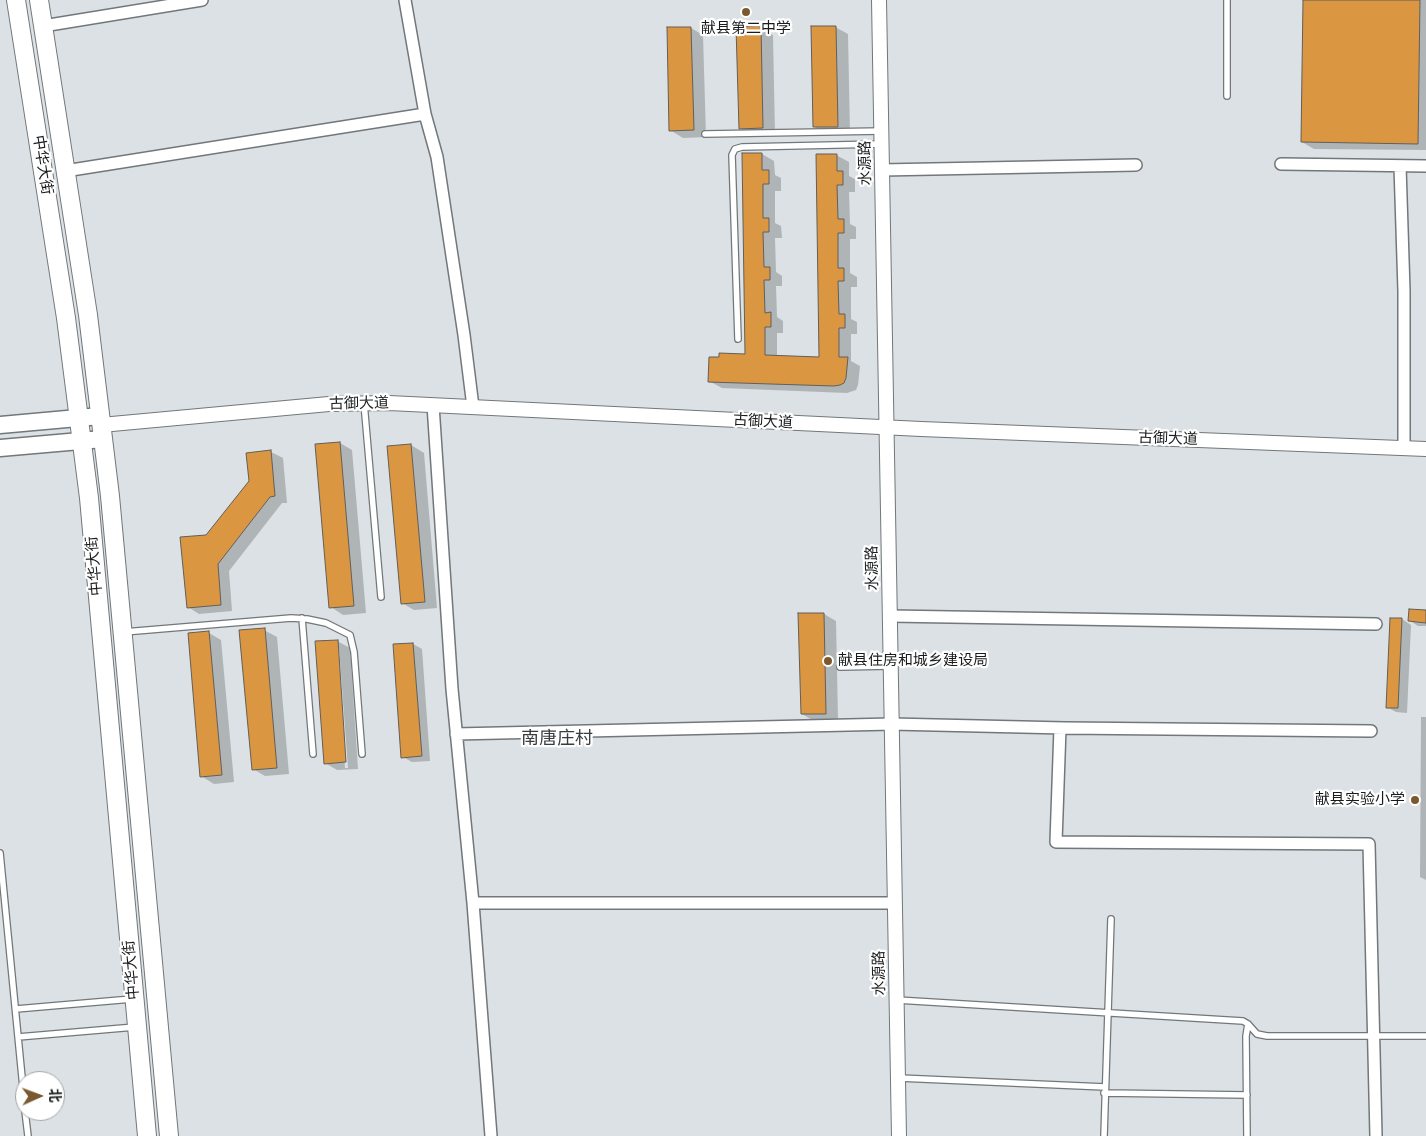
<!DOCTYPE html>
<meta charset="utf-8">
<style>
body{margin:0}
#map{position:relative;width:1426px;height:1136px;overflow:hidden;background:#dbe1e4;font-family:Signika,"Noto Sans SC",sans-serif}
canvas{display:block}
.north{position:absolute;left:15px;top:1071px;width:50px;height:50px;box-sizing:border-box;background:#fff;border:1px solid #a3a4a4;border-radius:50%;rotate:88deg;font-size:14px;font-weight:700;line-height:20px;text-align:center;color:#191b1c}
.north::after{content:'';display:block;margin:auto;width:18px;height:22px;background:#7a5830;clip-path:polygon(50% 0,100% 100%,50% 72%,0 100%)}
</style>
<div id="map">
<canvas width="1426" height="1136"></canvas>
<div class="north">北</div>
</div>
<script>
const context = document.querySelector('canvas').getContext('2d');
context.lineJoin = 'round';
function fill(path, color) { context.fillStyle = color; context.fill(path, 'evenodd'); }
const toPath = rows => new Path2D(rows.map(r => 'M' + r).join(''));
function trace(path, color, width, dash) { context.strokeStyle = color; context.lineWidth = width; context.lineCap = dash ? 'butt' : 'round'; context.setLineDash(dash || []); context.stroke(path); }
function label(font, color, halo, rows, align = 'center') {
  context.font = font + ' Signika,"Noto Sans SC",sans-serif'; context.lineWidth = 4.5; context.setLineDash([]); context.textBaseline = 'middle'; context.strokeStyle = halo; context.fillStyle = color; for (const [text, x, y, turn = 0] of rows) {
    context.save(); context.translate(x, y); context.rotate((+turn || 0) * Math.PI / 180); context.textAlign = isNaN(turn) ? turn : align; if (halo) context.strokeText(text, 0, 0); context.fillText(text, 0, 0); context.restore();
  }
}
fill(toPath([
 [1304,0,1426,0,1426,150,1314,149,1302,142],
 [835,27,848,34,850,134,827,134,815,127],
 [691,28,703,35,706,137,683,138,670,130],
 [760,28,773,35,775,135,752,135,740,128],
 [762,154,774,161,775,175,781,178,781,191,775,191,775,223,781,226,782,238,775,238,776,272,782,276,782,286,776,286,777,317,783,321,783,333,777,333,777,356,821,358,836,155,849,162,849,176,855,179,855,192,849,192,850,224,856,227,856,239,850,239,850,273,857,277,857,287,851,287,851,319,857,322,857,334,851,334,851,361,860,366,858,385,856,390,847,393,722,388,709,381,746,355],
 [340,443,352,450,366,613,343,615,331,607],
 [411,445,424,453,437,608,414,610,402,603,389,448],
 [271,452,283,458,287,503,282,503,229,571,232,611,199,614,188,607,207,537],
 [1426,612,1426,626,1418,626,1409,620],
 [824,614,836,621,838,720,814,721,802,714],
 [1391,619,1402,619,1411,625,1407,713,1396,712,1387,707],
 [264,630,277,637,289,774,265,776,253,769],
 [209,633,221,640,234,782,214,784,201,776],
 [337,641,350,648,358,769,337,770,325,763],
 [337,647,339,647,348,768,345,768],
 [413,644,422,649,430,761,412,762,403,757,395,645],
 [1421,717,1426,717,1426,880,1420,877]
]), '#0003');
const building = toPath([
 [1303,0,1420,0,1418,144,1301,142,1303,0],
 [761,26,763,128,739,129,736,27,761,26],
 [811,26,836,26,838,127,813,127,811,26],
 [667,27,691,27,694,130,669,131,667,27],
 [742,153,762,153,762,170,769,170,769,184,763,184,763,218,769,218,769,232,763,232,764,267,770,267,770,280,764,280,765,313,771,312,771,327,765,327,765,355,819,357,816,154,837,154,837,171,843,171,843,185,837,185,838,219,844,219,844,233,838,233,838,268,844,268,844,281,838,281,839,314,845,314,845,328,839,328,839,357,848,357,846,378,844,383,840,385,834,386,708,382,709,357,719,357,719,353,745,354,742,153],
 [340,442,354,606,329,608,315,444,340,442],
 [411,444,425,602,401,604,387,446,411,444],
 [271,450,275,496,270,497,218,564,221,605,187,608,180,537,206,535,249,481,246,453,271,450],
 [1409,609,1426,610,1426,623,1408,621,1409,609],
 [798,613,824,613,826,714,801,714,798,613],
 [1390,618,1402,618,1398,708,1386,708,1390,618],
 [265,628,277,768,252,770,239,630,265,628],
 [209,631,222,775,200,777,188,633,209,631],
 [338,640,346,762,324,764,315,641,338,640],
 [413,643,422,756,401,758,393,644,413,643]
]);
fill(building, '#db9641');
trace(building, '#615e5a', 1);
const service = toPath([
 [1227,0,1227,96],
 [705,134,882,131],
 [738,339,732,155,735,149,742,147,882,144],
 [364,403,381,597],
 [302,618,313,754],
 [124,632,291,618,307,619,326,623,350,635,354,652,362,754],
 [840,667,891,666],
 [0,853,25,1108],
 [897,1000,1243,1021,1248,1024,1257,1034,1267,1036,1426,1036],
 [16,1009,132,999],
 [18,1037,135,1027],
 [899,1078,1105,1087],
 [1104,1093,1247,1095],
 [25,1111,28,1136],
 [1104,1136,1111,919],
 [1247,1136,1246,1036,1248,1024]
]);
const minor = toPath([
 [405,0,425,114,437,157,464,335,473,407],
 [43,26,202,0],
 [1281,164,1426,166],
 [1400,166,1404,291,1404,448],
 [882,170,1136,165],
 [65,171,425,114],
 [433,405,452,689,473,903,491,1136],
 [890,616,1376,624],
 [1060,728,1056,842,1369,844,1376,1136],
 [456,734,892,724,1065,728,1371,731],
 [473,903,895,903]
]);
const tertiary = toPath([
 [879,0,899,1136],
 [101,425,329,404,389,403,921,429,1426,449]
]);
const secondary = toPath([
 [0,425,100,416],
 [0,448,103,439]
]);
const primary = toPath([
 [16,0,66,318,89,498,147,1136],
 [39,0,88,315,110,496,169,1136]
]);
trace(service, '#72777a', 8);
trace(minor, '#72777a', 14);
trace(tertiary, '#72777a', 16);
trace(secondary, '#72777a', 19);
trace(primary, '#72777a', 20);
trace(service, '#fff', 5.5);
trace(minor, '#fff', 11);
trace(tertiary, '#fff', 14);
trace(secondary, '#fff', 16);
trace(primary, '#fff', 18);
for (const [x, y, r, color] of [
 [746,12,5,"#7a5830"],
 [828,661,5,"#7a5830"],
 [1415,800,5,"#7a5830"]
]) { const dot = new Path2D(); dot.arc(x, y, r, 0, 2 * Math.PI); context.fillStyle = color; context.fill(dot); trace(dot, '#fff', 2); }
label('15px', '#191b1c', '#fff', [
 ["献县第二中学",746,29],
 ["献县住房和城乡建设局",838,661,"left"],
 ["献县实验小学",1405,800,"right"]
]);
label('15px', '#191b1c', '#fff', [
 ["水源路",866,163,-91],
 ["中华大街",42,165,81],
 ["古御大道",359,404,-1],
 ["古御大道",763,422,3],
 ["古御大道",1168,439,2],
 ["中华大街",95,566,-95],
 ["水源路",873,568,-91],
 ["中华大街",132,970,-95],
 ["水源路",880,973,-91]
]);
label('18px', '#383d40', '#fff', [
 ["南唐庄村",557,739]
]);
</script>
